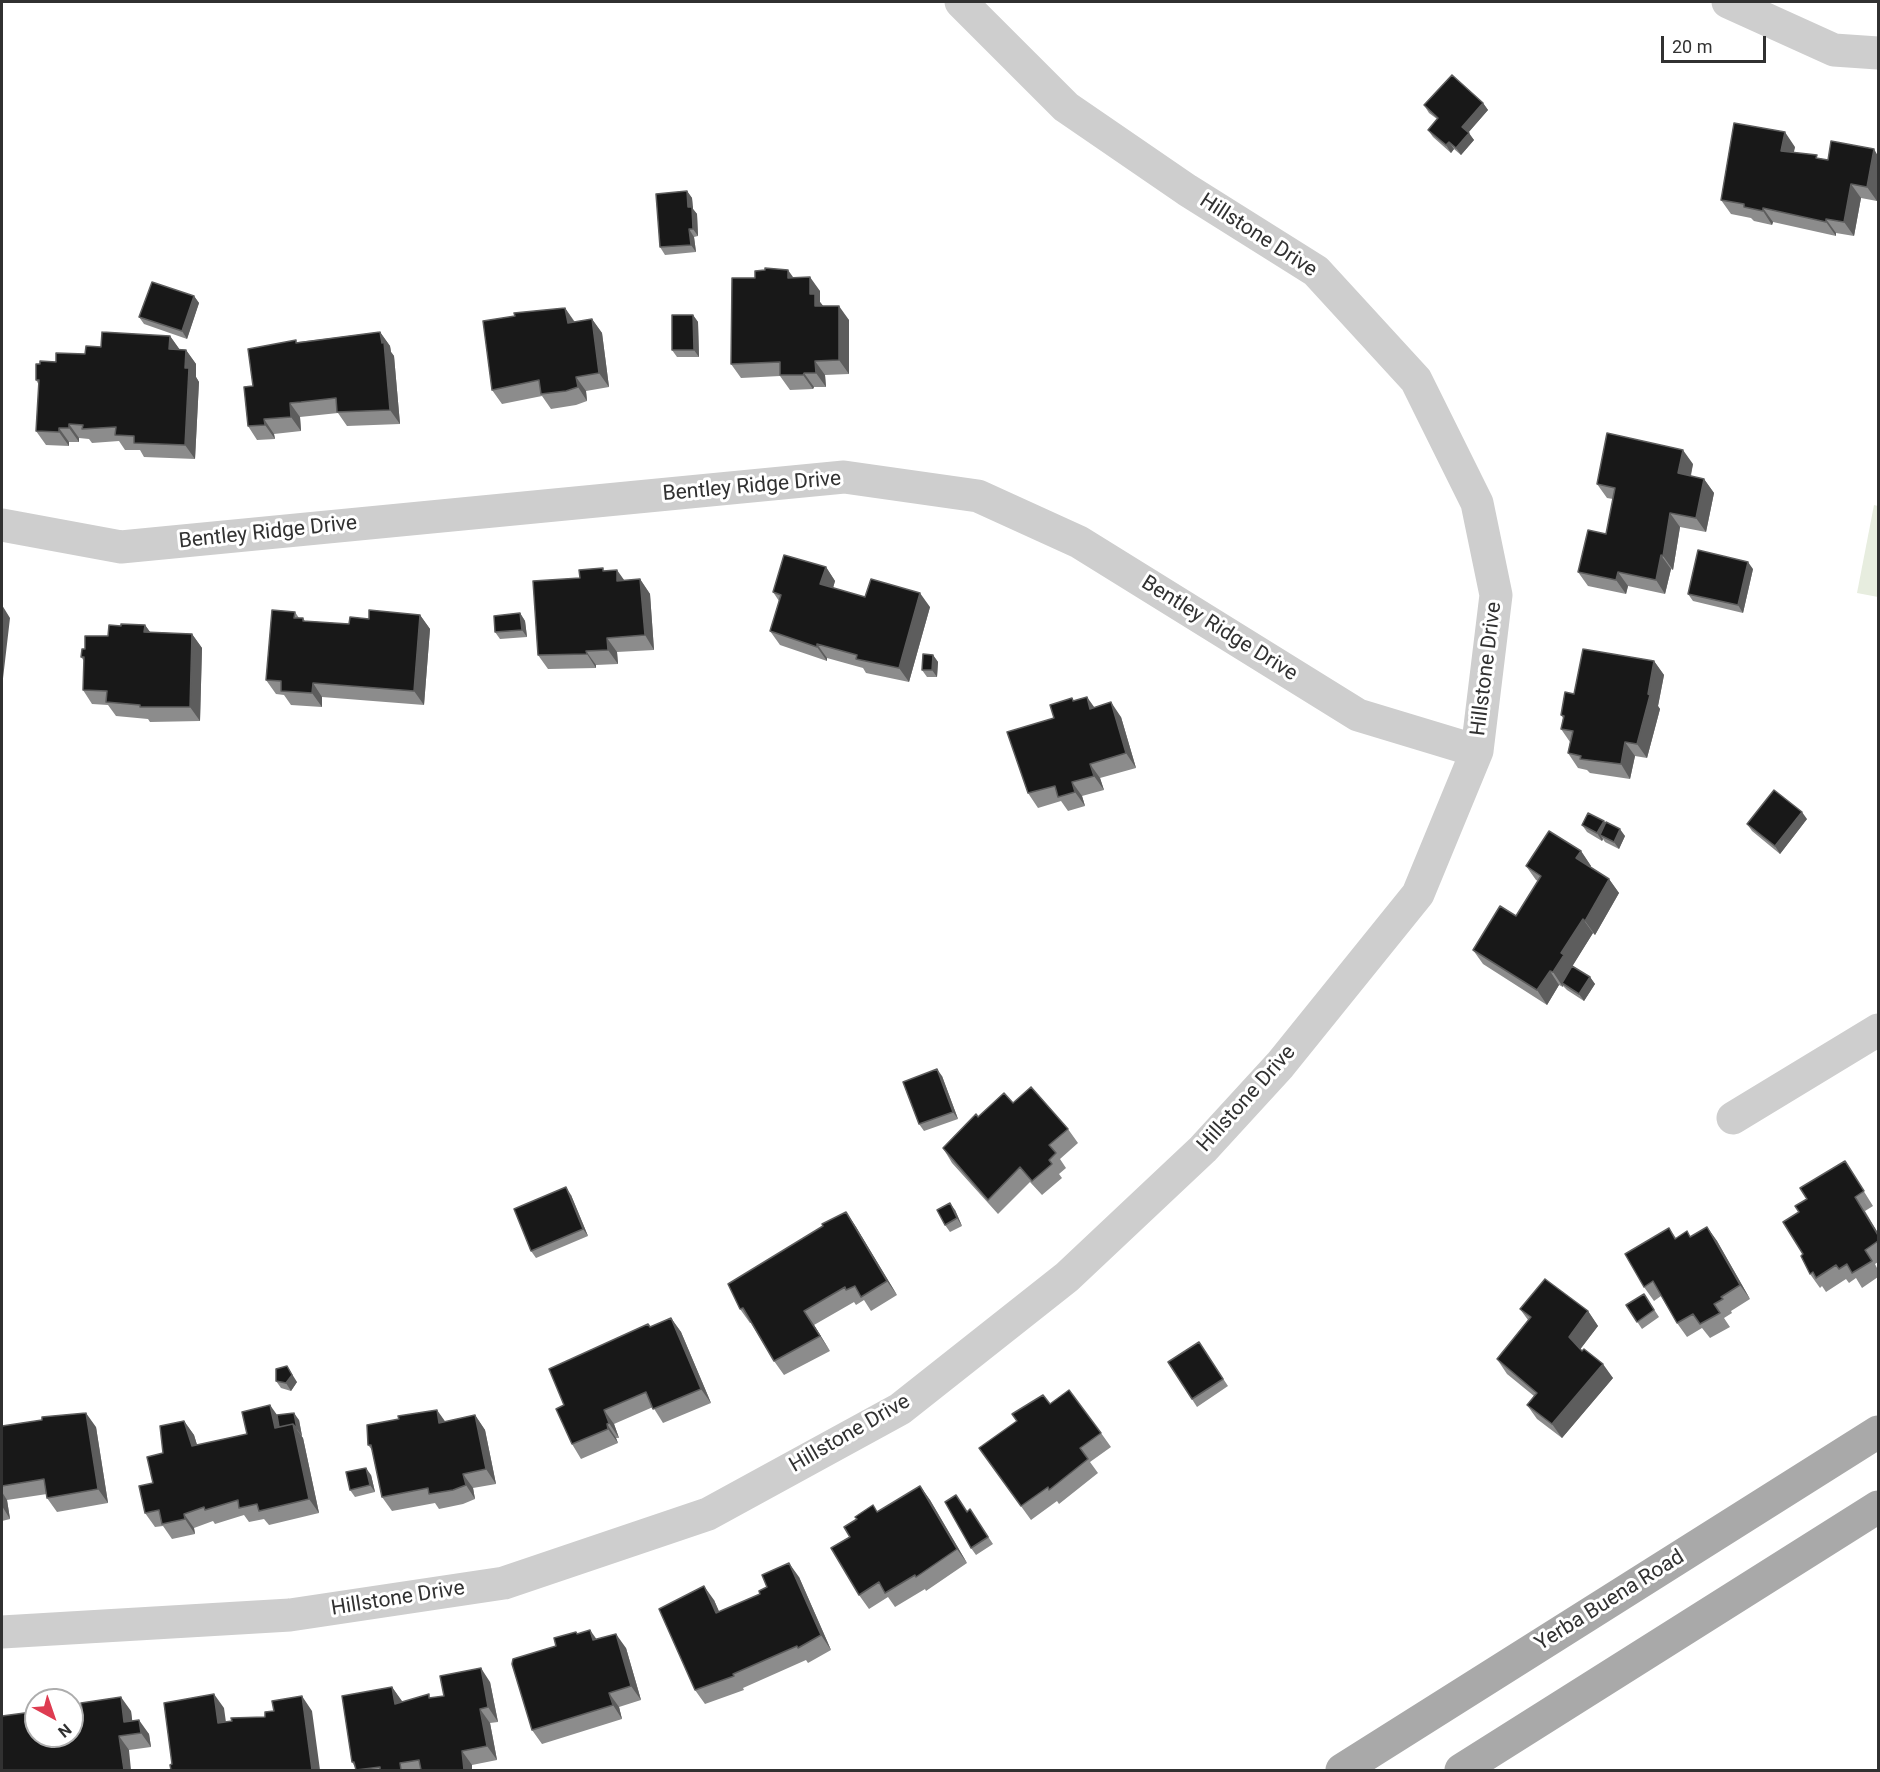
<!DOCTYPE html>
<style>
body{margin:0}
#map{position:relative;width:1880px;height:1772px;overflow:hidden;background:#fff;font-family:Roboto,sans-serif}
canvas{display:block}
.frame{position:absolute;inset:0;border:3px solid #313131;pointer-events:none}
.north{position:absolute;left:24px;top:1688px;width:60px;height:60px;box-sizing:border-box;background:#fff;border:2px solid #adadad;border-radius:50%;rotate:140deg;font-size:16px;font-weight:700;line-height:24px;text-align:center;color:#313131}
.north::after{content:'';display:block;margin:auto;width:21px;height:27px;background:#de3c51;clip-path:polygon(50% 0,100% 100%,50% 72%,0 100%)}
.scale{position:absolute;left:1661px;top:36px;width:105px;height:27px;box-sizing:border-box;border:3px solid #313131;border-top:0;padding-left:8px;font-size:18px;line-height:21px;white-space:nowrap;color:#313131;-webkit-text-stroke:4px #fff;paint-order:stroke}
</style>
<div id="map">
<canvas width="1880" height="1772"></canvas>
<div class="frame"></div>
<div class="north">N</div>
<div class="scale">20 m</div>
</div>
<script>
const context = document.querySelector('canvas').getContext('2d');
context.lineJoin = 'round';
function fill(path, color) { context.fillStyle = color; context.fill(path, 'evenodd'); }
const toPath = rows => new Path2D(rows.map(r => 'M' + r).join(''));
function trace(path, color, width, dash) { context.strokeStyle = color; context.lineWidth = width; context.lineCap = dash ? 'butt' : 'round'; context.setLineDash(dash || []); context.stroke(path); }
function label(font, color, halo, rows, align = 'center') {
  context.font = font + ' Roboto,sans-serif'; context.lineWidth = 6; context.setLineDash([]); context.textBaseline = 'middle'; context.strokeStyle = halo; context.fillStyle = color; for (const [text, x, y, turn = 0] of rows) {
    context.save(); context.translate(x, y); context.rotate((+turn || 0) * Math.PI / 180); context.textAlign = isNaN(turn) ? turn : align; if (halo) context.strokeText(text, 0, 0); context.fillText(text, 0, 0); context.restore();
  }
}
fill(toPath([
 [1874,505,1878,506,1878,597,1857,593]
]), '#e7eddf');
trace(toPath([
 [1728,2,1834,50,1878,53],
 [2,525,121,547,844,477,978,496,1079,542,1358,715,1477,751],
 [1733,1118,1878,1030],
 [2,1632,290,1615,504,1583,708,1514,900,1409,1067,1277,1203,1149,1280,1065,1418,894,1477,751,1496,595,1477,503,1416,380,1316,271,1187,190,1066,107,961,2]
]), '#cecece', 33);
trace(toPath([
 [1342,1770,1878,1432],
 [1461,1770,1878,1507]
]), '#a9a9a9', 33);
fill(toPath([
 [1483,103,1488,110,1468,133,1474,140,1461,155,1454,149,1451,153,1433,137,1428,130,1437,119,1429,113,1424,105],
 [1795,147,1793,153,1828,160,1874,149,1877,201,1861,198,1854,236,1836,233,1836,236,1773,222,1772,225,1754,221,1751,218,1731,214,1721,200],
 [687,191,692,198,693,209,697,214,698,236,694,237,696,252,665,255,660,247],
 [793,277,820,291,820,302,823,306,849,320,849,374,825,375,826,387,814,387,813,389,790,390,780,376,741,378,731,364],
 [194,296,199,303,187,339,144,324,139,317],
 [565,308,575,322,592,319,602,333,609,387,586,391,587,401,576,405,551,409,542,396,502,404,492,390],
 [693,315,698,322,699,357,677,357,672,350],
 [380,332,390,346,391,352,394,356,400,424,347,426,338,413,300,417,301,431,274,434,275,439,257,440,248,426,253,386,298,342],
 [170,336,180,350,186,350,196,364,196,377,199,382,195,459,144,457,140,450,125,450,119,441,92,443,89,439,79,438,79,442,69,442,69,446,46,445,36,431,39,385,36,380,56,362,85,354,101,347],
 [1693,464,1691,476,1704,479,1714,493,1706,532,1680,527,1673,570,1671,569,1665,594,1628,586,1626,594,1588,586,1578,572,1606,534,1613,499,1607,498,1597,484],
 [826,567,835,581,833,588,865,597,930,607,909,682,866,673,863,668,827,658,827,661,780,645,770,631,779,601,773,592],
 [1753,569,1743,613,1693,601,1688,594],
 [605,571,624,581,640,579,650,594,654,650,617,652,618,664,596,665,596,668,548,669,538,655,580,578],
 [295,612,299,618,303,618,305,621,349,624,369,619,420,615,430,629,424,705,322,697,322,707,291,705,284,695,276,694,266,680],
 [520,613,525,621,527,637,500,639,495,632],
 [145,625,150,632,192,634,202,648,200,721,150,722,148,719,116,716,108,705,92,704,83,690,84,661,81,657,85,649,108,636,121,626],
 [933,655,938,662,937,677,927,677,922,670],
 [1654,661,1664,675,1658,706,1660,709,1647,758,1635,756,1630,779,1590,773,1587,770,1578,768,1568,753,1570,742,1561,729,1563,718,1561,715,1574,694],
 [1072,698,1074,701,1121,717,1136,768,1100,778,1104,790,1082,796,1085,806,1068,811,1061,801,1038,808,1028,793,1054,718],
 [1807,819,1780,854,1752,831,1747,824],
 [1605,823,1625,836,1619,849,1605,842,1603,839,1602,841,1587,832,1582,825],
 [1581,851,1591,866,1590,867,1609,879,1619,893,1595,935,1593,933,1572,966,1590,977,1595,984,1584,1001,1567,990,1563,986,1563,987,1559,985,1547,1005,1483,964,1473,950,1516,916,1538,881,1536,880,1526,866],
 [942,1076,958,1119,924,1131,919,1124],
 [1013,1103,1068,1129,1078,1143,1060,1159,1066,1168,1059,1174,1062,1178,1042,1195,1030,1182,998,1214,952,1163,943,1148,978,1117],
 [1845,1161,1873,1206,1865,1211,1878,1233,1878,1262,1875,1264,1878,1270,1878,1277,1862,1288,1856,1278,1849,1283,1846,1279,1826,1292,1822,1286,1820,1288,1810,1274,1803,1254,1807,1199],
 [571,1195,588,1236,536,1258,531,1251],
 [955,1210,962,1226,950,1232,945,1225],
 [846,1212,856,1227,897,1295,871,1311,864,1300,856,1305,854,1302,814,1325,830,1351,784,1375,774,1361,751,1323,750,1323,740,1309],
 [1707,1227,1717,1241,1750,1299,1731,1311,1732,1313,1724,1318,1730,1327,1710,1338,1702,1328,1687,1337,1677,1323,1661,1296,1654,1301,1644,1287,1669,1228,1676,1238,1691,1237],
 [1644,1294,1659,1317,1642,1329,1626,1305],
 [1520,1309,1588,1311,1598,1326,1580,1349,1613,1378,1562,1438,1537,1419,1527,1405,1534,1396,1507,1374,1497,1359,1528,1320],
 [671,1318,681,1332,711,1403,663,1423,653,1407,614,1424,619,1438,616,1438,618,1443,581,1459,572,1444,564,1405,650,1327],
 [1199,1342,1228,1386,1197,1407,1168,1362],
 [276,1381,297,1382,291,1391,281,1388],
 [1050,1404,1101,1433,1111,1447,1090,1462,1098,1473,1059,1504,1057,1501,1031,1520,989,1462],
 [475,1415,485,1430,496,1484,473,1488,475,1499,463,1504,439,1509,435,1503,392,1511,382,1497,372,1450,368,1445,445,1422],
 [277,1416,299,1420,302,1436,301,1436,303,1438,319,1513,269,1525,264,1519,249,1522,244,1515,215,1524,213,1521,194,1528,195,1534,172,1539,163,1526,155,1527,145,1513,153,1483,163,1453,184,1421,194,1435,197,1445,247,1434],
 [2,1426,96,1427,108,1503,57,1512,47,1498,47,1494,7,1500,10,1519,2,1521],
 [371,1475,375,1492,355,1497,350,1490],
 [920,1486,930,1500,967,1563,926,1591,925,1589,895,1607,888,1597,869,1609,859,1595,850,1537,877,1512],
 [970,1509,993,1544,976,1555,971,1548,967,1512],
 [799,1577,831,1650,808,1663,806,1660,743,1688,744,1690,705,1704,695,1690,714,1600,719,1612],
 [576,1632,578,1634,626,1648,641,1700,619,1707,622,1719,542,1744,532,1730,556,1646],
 [490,1682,498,1722,490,1723,497,1760,472,1765,472,1770,356,1770,355,1767,352,1762,392,1687,402,1702,444,1696],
 [131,1711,132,1721,149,1734,151,1747,129,1750,36,1736,81,1723]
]), '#8c8c8c');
fill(toPath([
 [1483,103,1488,110,1467,134,1462,127],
 [1785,132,1795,147,1791,166,1781,151],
 [1469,133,1474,140,1461,155,1456,148],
 [1449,142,1454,149,1451,153,1446,145],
 [1874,149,1878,156,1878,191,1877,201,1867,187],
 [1851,184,1861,198,1854,236,1844,222],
 [687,191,692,198,693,209,697,214,698,236,693,229,688,207],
 [1763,208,1773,222,1772,225,1763,211],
 [1826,219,1836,233,1836,236,1826,222],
 [689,229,694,237,696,252,691,245],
 [788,270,798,284,788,278],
 [810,277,820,291,820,302,825,308,815,306,810,294],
 [194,296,199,303,187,339,182,331],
 [839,306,849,320,849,374,839,360],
 [565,308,575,323,568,323],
 [693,315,698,322,699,357,694,350],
 [592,319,602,333,609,387,599,373],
 [380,332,390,346,391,352,394,356,400,424,390,410],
 [170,336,180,350,169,349],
 [186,350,196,364,196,377,199,382,195,459,185,445],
 [815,361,825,375,826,387,816,373],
 [804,373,814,387,813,389,803,375],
 [576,377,586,391,587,401,578,387],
 [290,403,300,417,301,431,291,417],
 [264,419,274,434,275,439,265,425],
 [69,424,79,438,79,442,69,428],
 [59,428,69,442,69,446,59,432],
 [1683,450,1693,464,1688,487,1678,473],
 [1704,479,1714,493,1706,532,1696,518],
 [1670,513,1680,527,1673,570,1663,556],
 [1661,555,1671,569,1665,594,1656,580],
 [1748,562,1753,569,1743,613,1738,605],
 [826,567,835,581,830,598,820,584],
 [617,570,627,584,617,581],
 [1618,572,1628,586,1626,594,1616,580],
 [640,579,650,594,654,650,645,635],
 [920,593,930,607,909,682,899,668],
 [2,605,10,618,2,687],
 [520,613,525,621,527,637,522,630],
 [420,615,430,629,424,705,414,691],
 [145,625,155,639,144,632],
 [192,634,202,648,200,721,190,707],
 [607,638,617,652,618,664,608,650],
 [817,644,827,658,827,661,817,647],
 [586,651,596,665,596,668,587,654],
 [933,655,938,662,937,677,932,670],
 [1654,661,1664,675,1658,706,1660,709,1647,758,1637,744],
 [313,683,322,697,322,707,312,693],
 [1087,697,1097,711,1090,709],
 [1111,702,1121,717,1136,768,1126,753],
 [1625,742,1635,756,1630,779,1621,764],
 [1090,764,1100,778,1104,790,1094,776],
 [1072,782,1082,796,1085,806,1075,792],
 [1802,812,1807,819,1780,854,1775,846],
 [1604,821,1609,828,1600,835,1603,839,1602,841,1597,833],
 [1620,829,1625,836,1619,849,1614,842],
 [1581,851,1591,866,1586,872,1576,858],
 [1609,879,1619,893,1595,935,1585,921],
 [1583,919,1593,933,1562,983,1563,986,1563,987,1553,972,1561,953],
 [1550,971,1559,985,1547,1005,1537,990],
 [1590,977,1595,984,1584,1001,1579,994],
 [937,1069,942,1076,958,1119,953,1112],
 [566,1187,571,1195,588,1236,583,1229],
 [1855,1197,1878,1233,1878,1235],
 [950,1203,955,1210,962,1226,957,1218],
 [846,1212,856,1227,897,1295,887,1281],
 [1707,1227,1717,1241,1750,1299,1740,1285],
 [804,1311,814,1325,830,1351,820,1336],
 [1588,1311,1598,1326,1579,1351,1569,1337],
 [671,1318,681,1332,711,1403,701,1389],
 [1603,1364,1613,1378,1562,1438,1552,1424],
 [287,1366,297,1382,291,1391,286,1383],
 [270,1405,280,1419,282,1431,275,1428],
 [437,1410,447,1424,439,1423],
 [604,1410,614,1424,619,1438,609,1423],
 [86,1413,96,1427,108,1503,98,1489],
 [294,1413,299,1420,302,1436,297,1429],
 [475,1415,485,1430,496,1484,486,1469],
 [184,1421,194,1435,202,1461,192,1446],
 [293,1424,303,1438,319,1513,309,1499],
 [607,1424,616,1438,618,1443,608,1429],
 [366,1468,371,1475,375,1492,370,1485],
 [463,1474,473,1488,475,1499,466,1485],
 [920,1486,930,1500,967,1563,957,1549],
 [2,1492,7,1500,10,1519,2,1506],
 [184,1514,194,1528,195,1534,185,1519],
 [789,1563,799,1577,831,1650,821,1635],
 [704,1586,714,1600,726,1627,716,1613],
 [590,1630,600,1644,593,1640],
 [616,1634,626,1648,641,1700,631,1686],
 [481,1668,490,1682,498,1722,488,1707],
 [392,1687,402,1701,405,1718,395,1704],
 [609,1693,619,1707,622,1719,613,1705],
 [214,1694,224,1708,228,1737,218,1723],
 [302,1696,312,1711,320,1770,312,1770],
 [121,1697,131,1711,134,1734,124,1722],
 [480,1709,490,1723,497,1760,487,1746],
 [32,1712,36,1718,36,1732,34,1729],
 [139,1720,149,1734,151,1747,141,1733],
 [119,1736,129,1750,131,1770,124,1770],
 [462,1751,472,1765,472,1770,464,1770]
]), '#5d5d5d');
const building = toPath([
 [1452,75,1483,103,1462,127,1469,133,1456,148,1449,142,1446,145,1428,130,1438,118,1424,105,1452,75],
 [1734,123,1785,132,1781,151,1817,155,1816,158,1828,160,1831,141,1874,149,1867,187,1851,184,1844,222,1826,219,1826,222,1763,208,1763,211,1744,207,1744,204,1721,200,1734,123],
 [687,191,688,207,692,207,693,229,689,229,691,245,660,247,656,194,687,191],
 [765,268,788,270,788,278,810,277,810,294,815,294,815,306,839,306,839,360,815,361,816,373,804,373,803,375,780,375,780,362,731,364,732,278,755,278,755,271,765,270,765,268],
 [152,282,194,296,182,331,139,317,152,282],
 [565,308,568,323,592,319,599,373,576,377,578,387,566,391,541,394,539,380,492,390,483,321,515,316,514,313,565,308],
 [672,315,693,315,694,350,672,350,672,315],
 [102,332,170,336,169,349,186,350,185,368,189,368,185,445,134,443,134,436,115,435,116,427,82,429,83,425,69,424,69,428,59,428,59,432,36,431,39,380,36,380,36,364,40,364,40,361,56,362,56,353,85,354,86,346,101,347,102,332],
 [380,332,382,343,384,342,390,410,337,412,336,398,301,402,290,403,291,417,264,419,265,425,248,426,244,387,253,386,248,349,296,340,296,343,380,332],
 [1607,433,1683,450,1678,473,1704,479,1696,518,1670,513,1663,556,1661,555,1656,580,1618,572,1616,580,1578,572,1588,530,1606,534,1615,488,1597,484,1607,433],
 [1698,550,1748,562,1738,605,1688,594,1698,550],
 [784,555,826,567,820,584,865,597,871,579,920,593,899,668,856,659,857,655,817,644,817,647,770,631,781,595,773,592,784,555],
 [603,568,603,571,617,570,617,581,640,579,645,635,607,638,608,650,586,651,587,654,538,655,533,581,580,578,579,570,603,568],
 [272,610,295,612,294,618,303,618,303,621,349,624,350,617,369,619,369,610,420,615,414,691,313,683,312,693,281,691,281,681,266,680,272,610],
 [520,613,522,630,495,632,494,616,520,613],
 [121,624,145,625,144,632,192,634,190,707,140,707,140,705,106,702,107,691,83,690,84,657,81,657,82,649,85,649,85,636,108,636,109,625,121,626,121,624],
 [1583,649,1654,661,1648,694,1650,695,1637,744,1625,742,1621,764,1580,759,1581,756,1568,753,1573,731,1561,729,1564,716,1561,715,1565,692,1574,694,1583,649],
 [923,654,933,655,932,670,922,670,923,654],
 [1087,697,1090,709,1111,702,1126,753,1090,764,1094,776,1072,782,1075,792,1058,797,1055,786,1028,793,1007,732,1054,718,1050,705,1072,698,1073,701,1087,697],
 [1774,790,1802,812,1775,846,1747,824,1774,790],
 [1588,813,1604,821,1597,833,1582,825,1588,813],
 [1606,822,1620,829,1614,842,1600,835,1606,822],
 [1549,831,1581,851,1576,858,1609,879,1585,921,1583,919,1561,953,1564,955,1553,972,1550,971,1537,990,1473,950,1500,906,1516,916,1541,876,1526,866,1549,831],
 [1572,966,1590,977,1579,994,1562,983,1572,966],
 [937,1069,953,1112,919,1124,903,1082,937,1069],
 [1031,1087,1068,1129,1049,1145,1056,1153,1049,1160,1052,1164,1032,1181,1020,1167,988,1200,943,1148,976,1114,978,1117,1004,1093,1013,1103,1031,1087],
 [1845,1161,1864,1191,1855,1197,1878,1235,1878,1241,1865,1250,1872,1261,1852,1273,1847,1264,1839,1269,1836,1265,1816,1278,1813,1272,1810,1274,1801,1256,1803,1254,1783,1222,1799,1212,1795,1206,1807,1199,1800,1188,1845,1161],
 [566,1187,583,1229,531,1251,514,1209,566,1187],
 [950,1203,957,1218,945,1225,937,1210,950,1203],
 [846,1212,887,1281,861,1297,855,1286,846,1290,845,1287,804,1311,820,1336,774,1361,743,1308,740,1309,728,1284,823,1226,822,1224,846,1212],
 [1707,1227,1740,1285,1721,1297,1723,1299,1714,1304,1720,1313,1700,1324,1693,1314,1677,1323,1653,1281,1644,1287,1625,1254,1669,1228,1675,1239,1687,1231,1690,1237,1707,1227],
 [1545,1279,1588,1311,1569,1337,1582,1351,1584,1349,1603,1364,1552,1424,1527,1405,1537,1393,1497,1359,1531,1317,1520,1309,1545,1279],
 [1644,1294,1654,1310,1637,1322,1626,1305,1644,1294],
 [671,1318,701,1389,653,1409,646,1392,604,1410,609,1423,607,1424,608,1429,572,1444,556,1409,564,1405,549,1369,648,1324,650,1327,671,1318],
 [1199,1342,1223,1379,1192,1399,1168,1362,1199,1342],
 [287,1366,292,1375,286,1383,276,1381,276,1369,287,1366],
 [1069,1390,1101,1433,1080,1448,1088,1459,1049,1490,1048,1487,1021,1506,979,1448,1017,1421,1012,1414,1043,1395,1050,1404,1069,1390],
 [270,1405,275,1428,293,1424,309,1499,259,1511,257,1504,239,1508,238,1500,205,1510,204,1507,184,1514,185,1519,162,1524,159,1510,145,1513,139,1486,153,1483,147,1457,163,1453,160,1426,184,1421,192,1446,247,1434,242,1412,270,1405],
 [437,1410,439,1423,475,1415,486,1469,463,1474,466,1485,453,1490,429,1494,428,1488,382,1497,371,1445,368,1445,367,1425,399,1419,398,1416,437,1410],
 [86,1413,98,1489,47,1498,44,1479,2,1486,2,1426,42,1420,42,1417,86,1413],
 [294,1413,297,1429,293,1424,279,1427,277,1415,294,1413],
 [366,1468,370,1485,350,1490,346,1472,366,1468],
 [920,1486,957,1549,916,1577,915,1575,885,1593,879,1582,859,1595,831,1548,850,1537,844,1527,857,1519,855,1517,873,1505,877,1512,920,1486],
 [956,1495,967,1512,970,1509,988,1537,971,1548,945,1502,956,1495],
 [789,1563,821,1635,798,1648,797,1646,733,1674,734,1676,695,1690,659,1609,704,1586,716,1613,760,1594,759,1591,767,1587,762,1575,789,1563],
 [590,1630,593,1640,616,1634,631,1686,609,1693,613,1705,532,1730,512,1664,513,1659,556,1646,554,1638,576,1632,577,1634,590,1630],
 [481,1668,488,1707,480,1709,487,1746,462,1751,464,1770,421,1770,419,1760,400,1763,401,1770,380,1770,380,1767,356,1770,354,1762,352,1762,342,1696,392,1687,395,1704,429,1694,429,1698,444,1696,440,1676,481,1668],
 [214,1694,218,1723,232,1721,231,1718,265,1717,265,1712,274,1711,272,1701,302,1696,312,1770,171,1770,170,1765,172,1764,164,1703,214,1694],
 [121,1697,124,1722,139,1720,141,1733,119,1736,124,1770,2,1770,2,1716,32,1712,34,1729,36,1729,36,1736,72,1736,72,1724,81,1723,79,1708,82,1708,81,1703,121,1697]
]);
fill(building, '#181818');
trace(building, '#5d5d5d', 1.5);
label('21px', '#313131', '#fff', [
 ["Hillstone Drive",1258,236,33],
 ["Bentley Ridge Drive",752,487,-5],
 ["Bentley Ridge Drive",268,533,-6],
 ["Bentley Ridge Drive",1219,629,32],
 ["Hillstone Drive",1487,669,-83],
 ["Hillstone Drive",1247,1099,-48],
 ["Hillstone Drive",850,1434,-30],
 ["Hillstone Drive",398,1599,-9],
 ["Yerba Buena Road",1610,1601,-32]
]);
</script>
